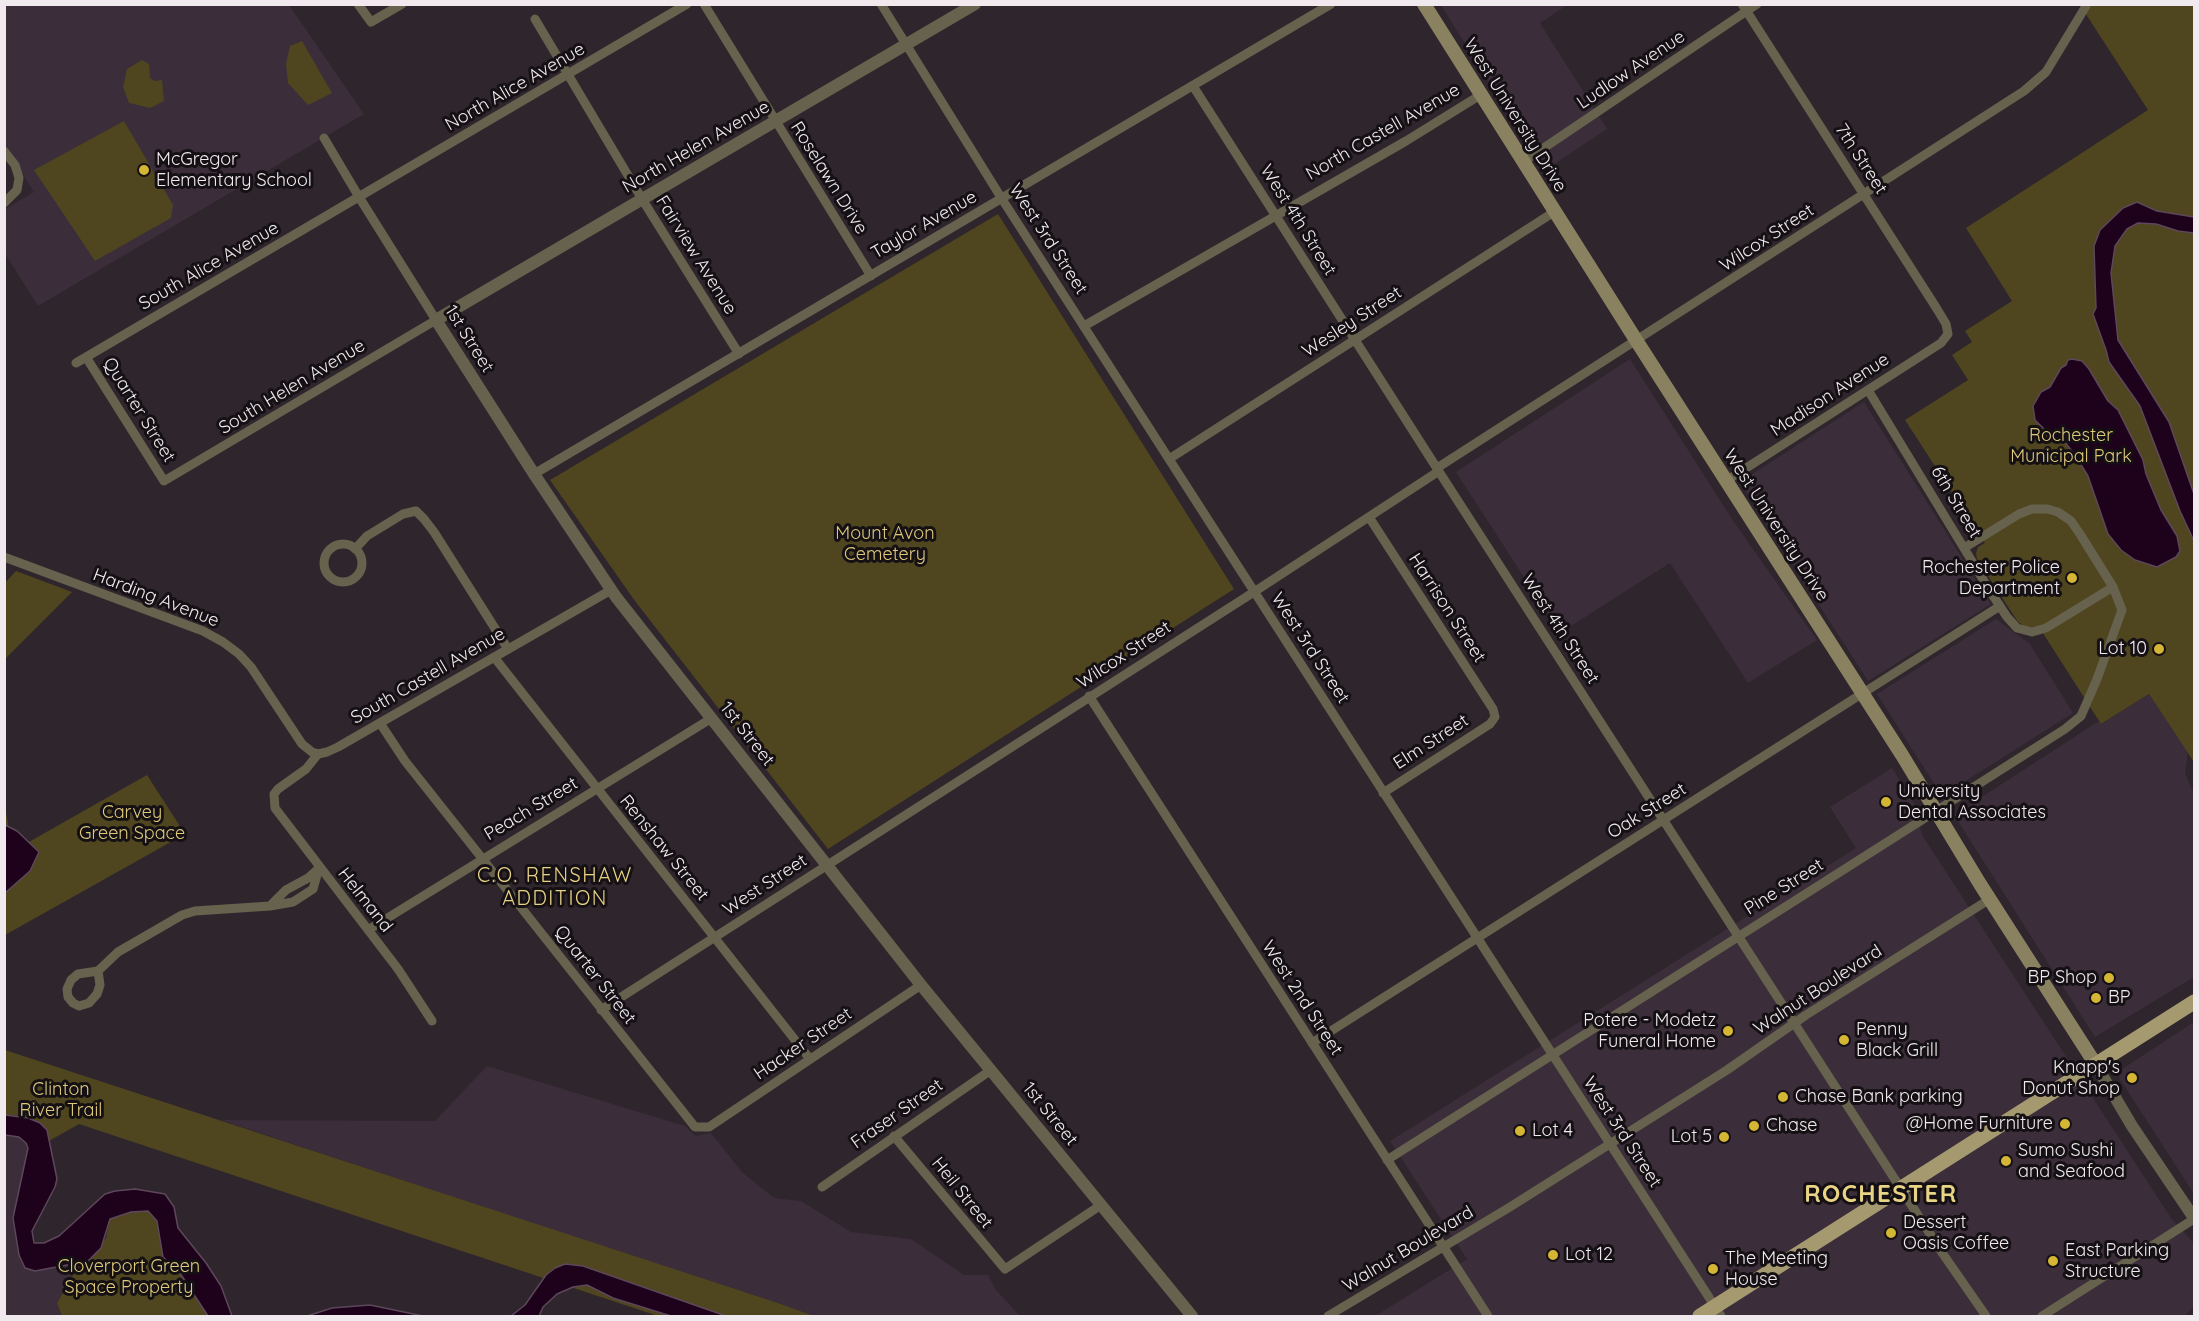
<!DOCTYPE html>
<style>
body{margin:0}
#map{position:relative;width:2199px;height:1321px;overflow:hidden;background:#2f262d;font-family:Quicksand,sans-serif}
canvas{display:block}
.frame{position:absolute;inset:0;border:6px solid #f0e9ee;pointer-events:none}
</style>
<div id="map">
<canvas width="2199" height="1321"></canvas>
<div class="frame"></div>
</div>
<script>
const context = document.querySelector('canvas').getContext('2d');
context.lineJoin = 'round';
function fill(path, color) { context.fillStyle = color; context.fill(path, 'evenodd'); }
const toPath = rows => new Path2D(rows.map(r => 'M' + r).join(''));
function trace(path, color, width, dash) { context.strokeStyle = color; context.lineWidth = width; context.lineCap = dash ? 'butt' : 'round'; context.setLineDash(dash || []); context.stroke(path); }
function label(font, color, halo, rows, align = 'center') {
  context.font = font + ' Quicksand,sans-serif'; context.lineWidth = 6; context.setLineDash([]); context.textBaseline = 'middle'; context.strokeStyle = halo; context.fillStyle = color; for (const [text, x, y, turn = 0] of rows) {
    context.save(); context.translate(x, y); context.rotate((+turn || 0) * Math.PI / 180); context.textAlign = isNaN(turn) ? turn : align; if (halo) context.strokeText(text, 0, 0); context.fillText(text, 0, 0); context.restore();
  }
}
fill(toPath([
 [5,5,289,5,364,114,38,306,5,254,5,209,34,192,5,147],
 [1441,5,1567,5,1540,23,1607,129,1544,171],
 [1630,359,1734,522,1817,640,1748,683,1670,563,1560,633,1456,472],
 [1864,402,1991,604,1868,681,1740,482],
 [1996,619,2030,644,2073,713,1942,796,1877,694],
 [2149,694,2188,752,2185,774,2194,793,2194,977,2095,1037,1954,815,2099,721,2102,724],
 [1892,768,1915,805,1922,835,2171,1218,2194,1243,2194,1306,2185,1316,1375,1316,1467,1259,1390,1141,1856,848,1830,807],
 [2194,1022,2194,1194,2120,1079,2119,1071],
 [487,1066,685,1126,696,1136,711,1133,742,1172,774,1198,801,1201,851,1232,911,1239,964,1275,988,1275,996,1290,1020,1316,814,1316,778,1303,664,1267,221,1120,435,1121],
 [4,1135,19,1137,26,1143,28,1148,13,1218,21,1262,31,1270,79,1264,57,1303,62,1316,5,1316]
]), '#3b2d39');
fill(toPath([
 [2080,5,2194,5,2194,762,2149,694,2101,724,2039,627,2026,627,2018,622,1977,559,1976,553,1978,547,1985,543,1905,420,1968,380,1952,355,1972,342,1965,331,2012,301,1966,228,2148,110],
 [302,41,332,93,308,105,288,83,286,64,290,46],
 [142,60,149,64,150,78,155,81,162,80,164,101,150,108,129,103,123,87,127,69],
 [124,121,173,205,171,218,95,261,34,170],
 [998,214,1234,589,828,849,635,601,550,480],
 [16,571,72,592,5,659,5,583],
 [147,775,185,834,5,935,4,802,13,851],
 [5,1050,778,1303,814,1316,658,1316,79,1124,49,1141,47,1130,22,1116,5,1115],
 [148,1211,157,1221,162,1251,167,1260,178,1270,208,1316,62,1316,57,1303,79,1264,88,1261,106,1238,110,1219,131,1212]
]), '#4f451f');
const water = toPath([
 [2137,202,2157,211,2194,217,2194,233,2178,231,2156,224,2138,223,2127,229,2115,246,2111,273,2118,340,2169,422,2194,494,2194,541,2180,511,2140,406,2109,362,2106,350,2093,314,2096,308,2094,246,2100,230,2123,208,2137,202],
 [2072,359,2082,361,2089,369,2108,401,2118,410,2143,460,2146,474,2161,510,2177,536,2180,551,2176,557,2157,567,2135,560,2121,550,2108,534,2088,476,2075,455,2064,441,2050,435,2035,420,2033,406,2041,392,2050,387,2061,368,2066,365,2068,360,2072,359],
 [5,825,17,831,39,852,30,871,5,893,5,825],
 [5,1115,28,1118,40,1123,47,1130,57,1179,55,1187,32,1231,34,1243,44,1243,59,1236,105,1194,115,1191,135,1189,165,1194,174,1207,178,1228,206,1263,221,1286,232,1316,208,1316,178,1270,163,1257,157,1221,148,1211,131,1212,110,1219,101,1248,88,1261,35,1271,25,1268,19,1255,13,1218,28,1148,26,1143,19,1137,5,1135,5,1115],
 [565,1264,583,1266,726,1316,671,1316,613,1298,587,1285,573,1287,557,1294,543,1307,539,1316,511,1316,525,1305,546,1275,555,1268,565,1264],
 [370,1305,423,1316,307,1316,332,1308,370,1305]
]);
fill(water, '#1e011b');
trace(water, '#5d475a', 1.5);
trace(toPath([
 [358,4,371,22,402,4],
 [704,4,871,276],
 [881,4,1002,199,1212,526,1721,1316],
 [535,19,642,199,739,354],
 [1193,86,1445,481,1943,1254,1986,1316],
 [4,151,15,165,19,178,17,190,4,203],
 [1523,162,1757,4],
 [1084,326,1406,141,1482,94],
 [86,357,164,481,436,320,359,197,324,138],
 [76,363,687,4],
 [1868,390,1990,591,2007,617,2017,628,2032,632,2046,628,2113,587],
 [1169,459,1554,212],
 [1437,468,2024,91,2046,72,2086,6],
 [534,474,1331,4],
 [1726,481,1941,343,1948,334,1946,324,1937,309,1742,4],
 [1369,517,1493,709,1495,717,1490,724,1383,793],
 '324 563a19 19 0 1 1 38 0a19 19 0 1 1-38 0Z',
 [355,549,367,536,403,514,416,511,424,519,434,532,508,649],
 [4,557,203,631,223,642,239,654,251,667,302,744,312,752,318,754,327,752,338,747,611,590],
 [494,657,810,1059],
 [1089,696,1488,1316],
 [380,723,405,761,695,1127,709,1127,921,985],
 [318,754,306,769,278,789,274,794,275,808,398,969,432,1021],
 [319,868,313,889,293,902,270,906,286,890,308,878,319,868],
 [368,930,712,718],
 [98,971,78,974,71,980,67,989,68,997,73,1003,79,1006,89,1003,97,994,100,985,98,971,118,952,182,915,195,911,270,906],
 [601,1010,1254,592,1439,471],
 [1312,1043,2000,606],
 [894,1136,1005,1269,1101,1205],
 [1387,1160,2065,729,2081,716,2097,679,2122,610,2113,587,2080,534,2071,521,2058,512,2047,509,2032,509,2019,514,1964,548],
 [822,1187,991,1070],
 [1328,1316,1510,1207,1727,1070,1806,1015,1990,899],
 [2042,1316,2194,1219]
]), '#67624d', 9);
trace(toPath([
 [975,4,436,320,534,474,616,597,921,985,1192,1316],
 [2096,1065,2132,1126,2194,1218]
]), '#67624d', 12);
trace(toPath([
 [1424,4,1636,340,1902,755,1980,884,2096,1065]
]), '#8a8160', 14);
trace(toPath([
 [1700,1316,2194,1002]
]), '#a5996f', 15);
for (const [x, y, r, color] of [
 [144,170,6,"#d5b534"],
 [2072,578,6,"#d5b534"],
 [2159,649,6,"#d5b534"],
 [1886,802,6,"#d5b534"],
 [2109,978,6,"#d5b534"],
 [2096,998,6,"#d5b534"],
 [1728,1031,6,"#d5b534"],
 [1844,1040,6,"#d5b534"],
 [2132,1078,6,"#d5b534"],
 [1783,1097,6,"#d5b534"],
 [2065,1124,6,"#d5b534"],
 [1754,1126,6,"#d5b534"],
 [1520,1131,6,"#d5b534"],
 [1724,1137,6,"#d5b534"],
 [2006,1161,6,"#d5b534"],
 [1891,1233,6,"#d5b534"],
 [1553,1255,6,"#d5b534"],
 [2053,1261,6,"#d5b534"],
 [1713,1269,6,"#d5b534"]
]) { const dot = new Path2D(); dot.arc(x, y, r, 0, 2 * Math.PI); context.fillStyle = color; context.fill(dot); trace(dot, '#141014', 2); }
label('18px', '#f0e9ee', '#141014', [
 ["Ludlow Avenue",1631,70,-34],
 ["North Alice Avenue",515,87,-30],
 ["West University Drive",1515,115,58],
 ["North Castell Avenue",1383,132,-30],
 ["North Helen Avenue",696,147,-30],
 ["7th Street",1861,159,57],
 ["Roselawn Drive",829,178,58],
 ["West 4th Street",1298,220,58],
 ["Taylor Avenue",924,225,-30],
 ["Wilcox Street",1767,238,-33],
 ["West 3rd Street",1048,239,57],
 ["Fairview Avenue",696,255,58],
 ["South Alice Avenue",209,266,-30],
 ["Wesley Street",1352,322,-33],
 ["1st Street",469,339,58],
 ["South Helen Avenue",292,387,-31],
 ["Madison Avenue",1830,395,-33],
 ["Quarter Street",139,410,58],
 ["6th Street",1956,502,59],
 ["West University Drive",1776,525,57],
 ["Harding Avenue",156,598,21],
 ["Harrison Street",1447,608,57],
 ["West 4th Street",1560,629,57],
 ["West 3rd Street",1310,648,57],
 ["Wilcox Street",1124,655,-33],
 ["South Castell Avenue",428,676,-30],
 ["1st Street",747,734,52],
 ["Elm Street",1431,742,-33],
 ["Peach Street",531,809,-31],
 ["Oak Street",1647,811,-32],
 ["Renshaw Street",664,848,51],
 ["West Street",765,885,-33],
 ["Pine Street",1784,887,-32],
 ["Helmand",365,900,52],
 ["Quarter Street",595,975,52],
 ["Walnut Boulevard",1818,990,-33],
 ["West 2nd Street",1302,998,57],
 ["Hacker Street",803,1044,-34],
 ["Fraser Street",897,1114,-35],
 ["1st Street",1050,1114,51],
 ["West 3rd Street",1622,1132,57],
 ["Heil Street",962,1193,51],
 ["Walnut Boulevard",1408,1249,-31]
]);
label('18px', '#f0e9ee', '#141014', [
 ["McGregor",156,160],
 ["Elementary School",156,181],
 ["Rochester Police",2060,568,"right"],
 ["Department",2060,589,"right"],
 ["Lot 10",2147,649,"right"],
 ["University",1898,792],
 ["Dental Associates",1898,813],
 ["BP Shop",2097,978,"right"],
 ["BP",2108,998],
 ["Potere - Modetz",1716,1021,"right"],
 ["Funeral Home",1716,1042,"right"],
 ["Penny",1856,1030],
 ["Black Grill",1856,1051],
 ["Knapp's",2120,1068,"right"],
 ["Donut Shop",2120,1089,"right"],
 ["Chase Bank parking",1795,1097],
 ["@Home Furniture",2053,1124,"right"],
 ["Chase",1766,1126],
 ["Lot 4",1532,1131],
 ["Lot 5",1712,1137,"right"],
 ["Sumo Sushi",2018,1151],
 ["and Seafood",2018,1172],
 ["Dessert",1903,1223],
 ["Oasis Coffee",1903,1244],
 ["East Parking",2065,1251],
 ["Structure",2065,1272],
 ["Lot 12",1565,1255],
 ["The Meeting",1725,1259],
 ["House",1725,1280]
], 'left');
label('18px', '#dec97b', '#141014', [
 ["Rochester",2071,436],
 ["Municipal Park",2071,457],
 ["Mount Avon",885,534],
 ["Cemetery",885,555],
 ["Carvey",132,813],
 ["Green Space",132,834],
 ["Clinton",61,1090],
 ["River Trail",61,1111],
 ["Cloverport Green",129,1267],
 ["Space Property",129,1288]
]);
context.letterSpacing = '1.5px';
label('20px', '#e9d486', '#141014', [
 ["C.O. RENSHAW",555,876],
 ["ADDITION",555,899]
]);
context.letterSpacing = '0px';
context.letterSpacing = '1.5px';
label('bold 24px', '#e9d486', '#141014', [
 ["ROCHESTER",1881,1195]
]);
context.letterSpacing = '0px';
</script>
